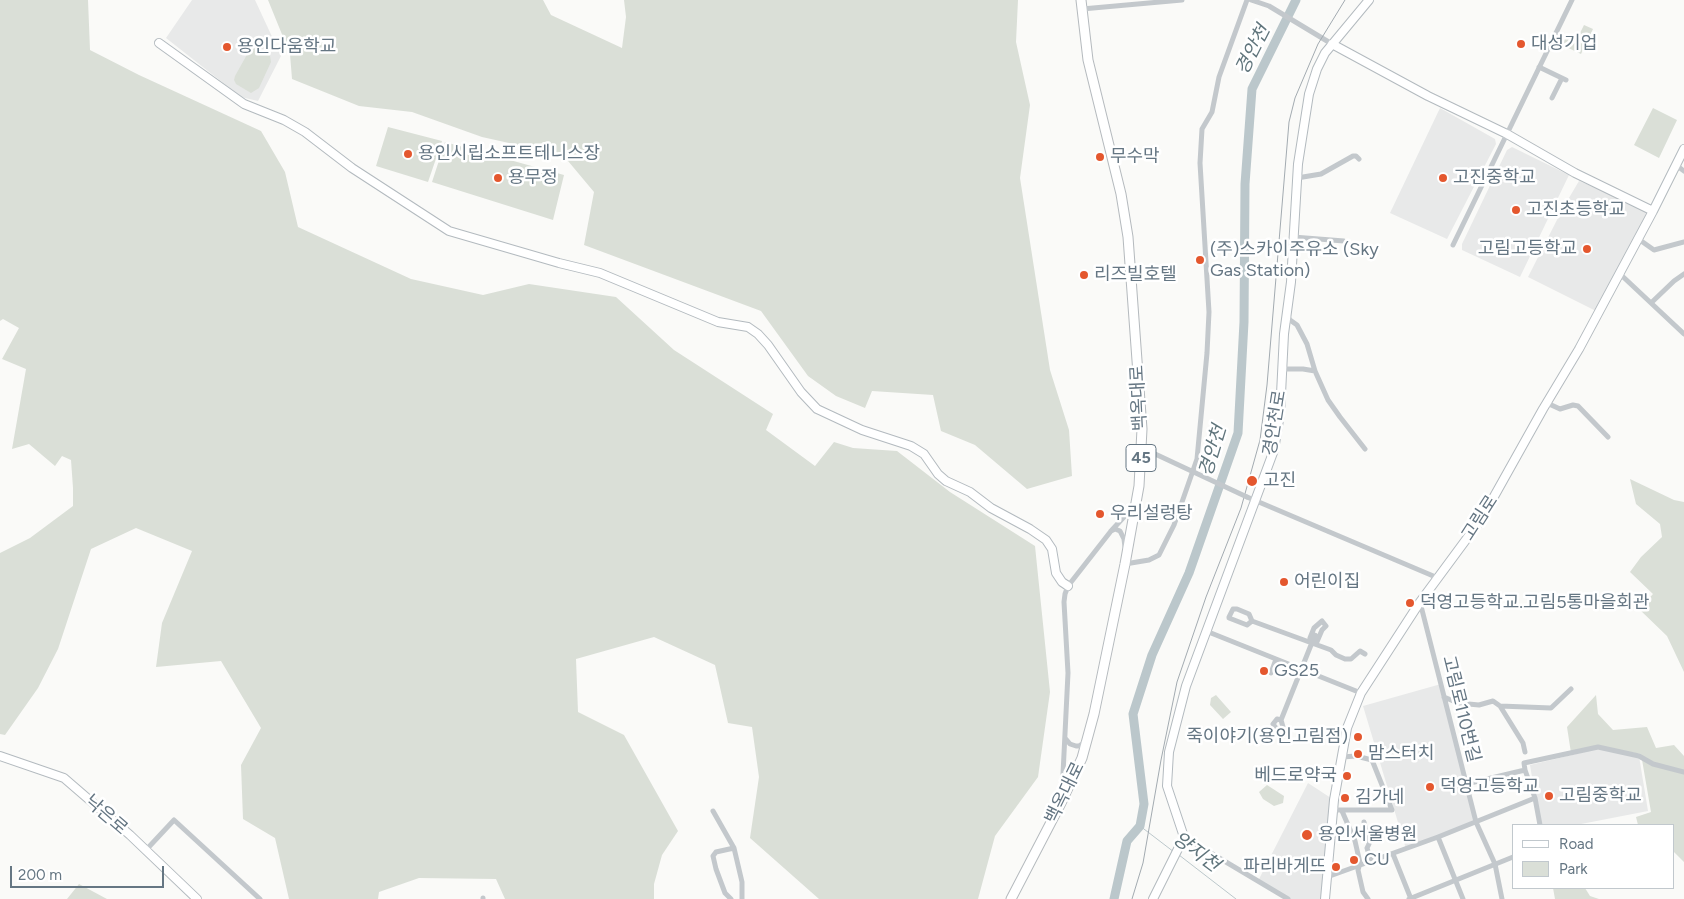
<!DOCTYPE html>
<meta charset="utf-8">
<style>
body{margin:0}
#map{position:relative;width:1684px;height:899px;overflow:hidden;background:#fafaf8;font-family:Figtree,sans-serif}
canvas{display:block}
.legend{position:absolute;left:1512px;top:824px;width:162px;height:65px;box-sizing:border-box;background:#fff;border:1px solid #c1c8cd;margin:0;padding:6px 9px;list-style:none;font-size:15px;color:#657683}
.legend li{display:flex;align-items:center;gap:10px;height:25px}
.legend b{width:25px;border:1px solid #c1c8cd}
.scale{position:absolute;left:10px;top:866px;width:154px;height:22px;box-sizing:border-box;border:2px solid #657683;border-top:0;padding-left:6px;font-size:15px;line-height:18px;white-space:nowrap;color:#657683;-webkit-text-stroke:4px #fff;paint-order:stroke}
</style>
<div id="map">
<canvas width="1684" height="899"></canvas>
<ul class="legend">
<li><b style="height:6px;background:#fff"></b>Road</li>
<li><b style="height:14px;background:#dadfd7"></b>Park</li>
</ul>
<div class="scale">200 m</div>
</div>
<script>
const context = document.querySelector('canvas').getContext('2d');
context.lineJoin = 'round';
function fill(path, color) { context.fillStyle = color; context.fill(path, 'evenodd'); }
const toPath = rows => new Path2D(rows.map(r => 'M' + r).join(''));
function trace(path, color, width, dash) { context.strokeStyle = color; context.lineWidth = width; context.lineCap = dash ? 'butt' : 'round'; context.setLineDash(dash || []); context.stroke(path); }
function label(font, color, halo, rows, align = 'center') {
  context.font = font + ' Figtree,"Noto Sans KR",sans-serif'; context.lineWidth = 5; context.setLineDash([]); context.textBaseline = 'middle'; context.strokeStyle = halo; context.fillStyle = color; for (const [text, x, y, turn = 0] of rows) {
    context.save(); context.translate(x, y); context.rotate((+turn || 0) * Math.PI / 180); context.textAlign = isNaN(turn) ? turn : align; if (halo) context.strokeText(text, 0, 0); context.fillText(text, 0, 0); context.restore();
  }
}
fill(toPath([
 [192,0,255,0,281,56,258,101,241,97,166,38],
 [1440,108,1495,139,1496,144,1447,239,1390,213],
 [1512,147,1569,175,1520,277,1462,250,1462,244,1507,150],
 [1579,181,1653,211,1598,312,1528,277,1563,208],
 [1441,684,1476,822,1406,849,1363,706],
 [1597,749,1639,756,1648,811,1576,825,1540,825,1530,765],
 [1308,783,1334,800,1325,899,1288,899,1258,881]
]), '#e8e9e9');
fill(toPath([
 [0,0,88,0,90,50,139,75,261,131,285,172,298,227,411,279,483,295,529,284,616,297,674,350,773,414,766,430,815,466,834,442,853,448,897,451,950,492,1035,546,1050,692,1038,777,995,836,978,899,819,899,750,838,759,777,752,727,728,723,715,665,654,637,576,659,578,712,624,735,678,831,662,855,654,884,654,899,505,899,496,879,419,878,379,892,378,899,289,899,275,838,243,819,241,765,261,728,221,661,156,667,162,623,192,551,136,528,91,549,58,649,38,688,5,735,0,734,0,553,30,538,73,506,73,488,71,460,62,456,55,466,29,444,12,449,26,369,2,359,19,328,3,319,0,321],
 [268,0,543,0,551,15,622,48,626,17,624,0,1018,0,1016,42,1030,105,1020,178,1050,370,1069,430,1072,476,1027,489,975,445,941,431,933,395,872,391,865,408,836,396,808,376,761,311,584,245,594,192,563,155,482,137,412,112,359,106,292,79,290,54],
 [1584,25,1593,29,1581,54,1562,45,1567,35,1577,39],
 [255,48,270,56,271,62,259,88,251,93,236,84,234,80,235,76,249,51],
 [1653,108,1677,120,1659,158,1634,145],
 [388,127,442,141,428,182,376,166],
 [445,142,564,175,553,220,432,182],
 [1630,479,1674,500,1684,502,1684,672,1667,636,1639,609,1653,594,1630,572,1641,557,1662,537,1660,524,1636,504],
 [1216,695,1231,712,1223,719,1210,705,1211,698],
 [1596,695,1598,714,1613,730,1647,727,1656,748,1674,745,1684,756,1684,862,1673,851,1673,825,1638,825,1636,817,1651,812,1641,754,1598,747,1571,753,1567,727],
 [1267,785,1284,796,1283,803,1274,806,1263,799,1259,792],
 [79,884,107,899,67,899],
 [1553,888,1585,888,1590,896,1599,899,1555,899]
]), '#dadfd7');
trace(toPath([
 [1140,826,1174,852],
 [1179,855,1236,899]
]), '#bbc7cb', 1);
trace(toPath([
 [1114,899,1127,841,1140,826,1144,804,1133,714,1152,655,1189,573,1238,433,1244,322,1245,184,1252,89,1296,0]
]), '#bbc7cb', 9);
const secondary = toPath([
 [159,43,244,104,284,120,305,132,352,168,449,231,559,263,600,273,718,322,748,327,758,334,768,345,801,392,817,409,862,430,911,446,924,454,938,474,946,481,970,492,991,508,1030,529,1046,540,1052,549,1056,573,1062,582,1068,586],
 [1332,44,1428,96,1507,134,1575,173,1653,211],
 [0,756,64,778,130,835,197,899],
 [1153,899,1184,837,1167,786,1169,752,1186,686,1274,450,1280,414,1284,334,1291,282,1298,164,1309,94,1317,69,1325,53,1369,0],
 [1325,899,1334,800,1347,728,1361,693,1420,602,1482,518,1543,409,1579,349,1653,211,1684,149]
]);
const primary = toPath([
 [1011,899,1061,803,1082,758,1094,714,1125,564,1139,486,1142,429,1128,237,1121,194,1088,60,1081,0]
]);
trace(secondary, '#b3babf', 10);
trace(primary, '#b5babe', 11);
trace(toPath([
 [1251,0,1269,6,1332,44],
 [1082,9,1182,0],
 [1539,67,1566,80],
 [1552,98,1562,78],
 [1676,165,1684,171],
 [1297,178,1321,174,1353,156,1356,156,1359,159],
 [1293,237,1344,241],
 [1637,238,1654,250,1684,242],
 [1453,245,1572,0],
 [1619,273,1651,303,1674,281,1684,274],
 [1651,303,1684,334],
 [1287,315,1290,320,1297,325,1307,344,1315,371],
 [1282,369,1303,369,1315,371,1328,400,1340,417,1365,449],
 [1547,403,1560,409,1573,405,1578,406,1608,437],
 [1247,497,1438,578],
 [1111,531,1115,529,1120,531,1124,539,1125,547],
 [1125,564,1149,560,1159,555,1174,525,1197,459,1207,353,1209,312,1200,163,1202,129,1212,112,1219,77,1247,0],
 [1420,602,1476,822,1495,864,1502,899],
 [1252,621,1247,625,1229,618,1229,617,1233,609,1237,609,1249,614,1252,621,1331,650,1336,655,1345,659,1351,659,1360,651,1365,654],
 [1206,631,1361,693],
 [1310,638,1314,628,1322,621,1326,626,1322,630,1316,644],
 [1271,673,1276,659],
 [1444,697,1458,703,1479,705,1493,701,1500,706,1523,743,1525,752],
 [1500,706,1551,708,1571,689],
 [1281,720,1277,719,1273,724,1276,728,1280,730,1283,727,1281,720,1315,635],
 [1065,738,1070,744,1076,746,1079,746,1085,742],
 [1525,770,1524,763,1598,747,1639,756,1653,764,1684,772],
 [1466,784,1525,770,1535,798,1540,825],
 [1062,794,1068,673,1064,602,1065,594,1068,586,1111,531,1135,505],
 [1333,810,1392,810,1372,760,1356,756,1342,757],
 [713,811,734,848,742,882,742,899],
 [1342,811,1355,841,1360,863,1358,870,1363,892,1368,899],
 [1364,822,1369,844,1367,848,1371,861],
 [1184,837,1288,899],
 [1438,837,1463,899],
 [146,850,174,820,260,899],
 [1393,854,1411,899],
 [1327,877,1438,837,1535,798],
 [483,898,483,899],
 [731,899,725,893,716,869,713,856,716,852,734,848],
 [1409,899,1513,857]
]), '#c3c8cc', 5);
trace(secondary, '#fff', 8);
trace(primary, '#fff', 9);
trace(toPath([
 [1132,899,1143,863,1161,760,1177,682,1206,597,1241,508,1260,440,1267,385,1289,122,1295,98,1318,44,1345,0]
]), '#a2aab0', 1);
trace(toPath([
 [1153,453,1247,497]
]), '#c3c8cc', 5);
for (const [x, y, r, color] of [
 [1521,44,5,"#e4572e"],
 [227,47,5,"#e4572e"],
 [408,154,5,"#e4572e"],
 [1100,157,5,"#e4572e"],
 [498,178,5,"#e4572e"],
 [1443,178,5,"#e4572e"],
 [1516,210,5,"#e4572e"],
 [1587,249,5,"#e4572e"],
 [1200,260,5,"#e4572e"],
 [1084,275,5,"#e4572e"],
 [1252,481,6,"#e4572e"],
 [1100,514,5,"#e4572e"],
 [1284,582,5,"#e4572e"],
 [1410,603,5,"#e4572e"],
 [1264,671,5,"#e4572e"],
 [1358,737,5,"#e4572e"],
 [1358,754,5,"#e4572e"],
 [1347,776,5,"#e4572e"],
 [1430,787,5,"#e4572e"],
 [1549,796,5,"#e4572e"],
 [1345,798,5,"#e4572e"],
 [1307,835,6,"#e4572e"],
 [1354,860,5,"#e4572e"],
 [1336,867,5,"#e4572e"]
]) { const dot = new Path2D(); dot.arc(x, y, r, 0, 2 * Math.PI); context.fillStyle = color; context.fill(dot); trace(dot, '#fff', 2); }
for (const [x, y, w] of [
 [1141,458,30]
]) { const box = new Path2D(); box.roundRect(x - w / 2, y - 13.5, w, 27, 4); context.fillStyle = '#fff'; context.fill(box); trace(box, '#657683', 1); }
label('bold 16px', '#657683', null, [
 ["45",1141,458]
]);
label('18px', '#657683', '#fff', [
 ["대성기업",1531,44],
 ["용인다움학교",237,47],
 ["용인시립소프트테니스장",418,154],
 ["무수막",1110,157],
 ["용무정",508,178],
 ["고진중학교",1453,178],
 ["고진초등학교",1526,210],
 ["고림고등학교",1577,249,"right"],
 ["(주)스카이주유소 (Sky",1210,250],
 ["Gas Station)",1210,271],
 ["리즈빌호텔",1094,275],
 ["고진",1263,481],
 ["우리설렁탕",1110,514],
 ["어린이집",1294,582],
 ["덕영고등학교.고림5통마을회관",1420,603],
 ["GS25",1274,671],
 ["죽이야기(용인고림점)",1348,737,"right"],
 ["맘스터치",1368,754],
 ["베드로약국",1337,776,"right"],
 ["덕영고등학교",1440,787],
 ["고림중학교",1559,796],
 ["김가네",1355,798],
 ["용인서울병원",1318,835],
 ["CU",1364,860],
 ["파리바게뜨",1326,867,"right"]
], 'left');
label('18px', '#657683', '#fff', [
 ["백옥대로",1139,398,-93],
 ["경안천로",1275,423,-81],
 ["고림로",1480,518,-57],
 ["고림로110번길",1461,709,76],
 ["백옥대로",1065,793,-64],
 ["낙은로",106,815,41]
]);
label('italic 19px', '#60757c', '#fff', [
 ["경안천",1253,50,-63],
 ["경안천",1213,451,-73],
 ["양지천",1196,852,37]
]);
</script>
